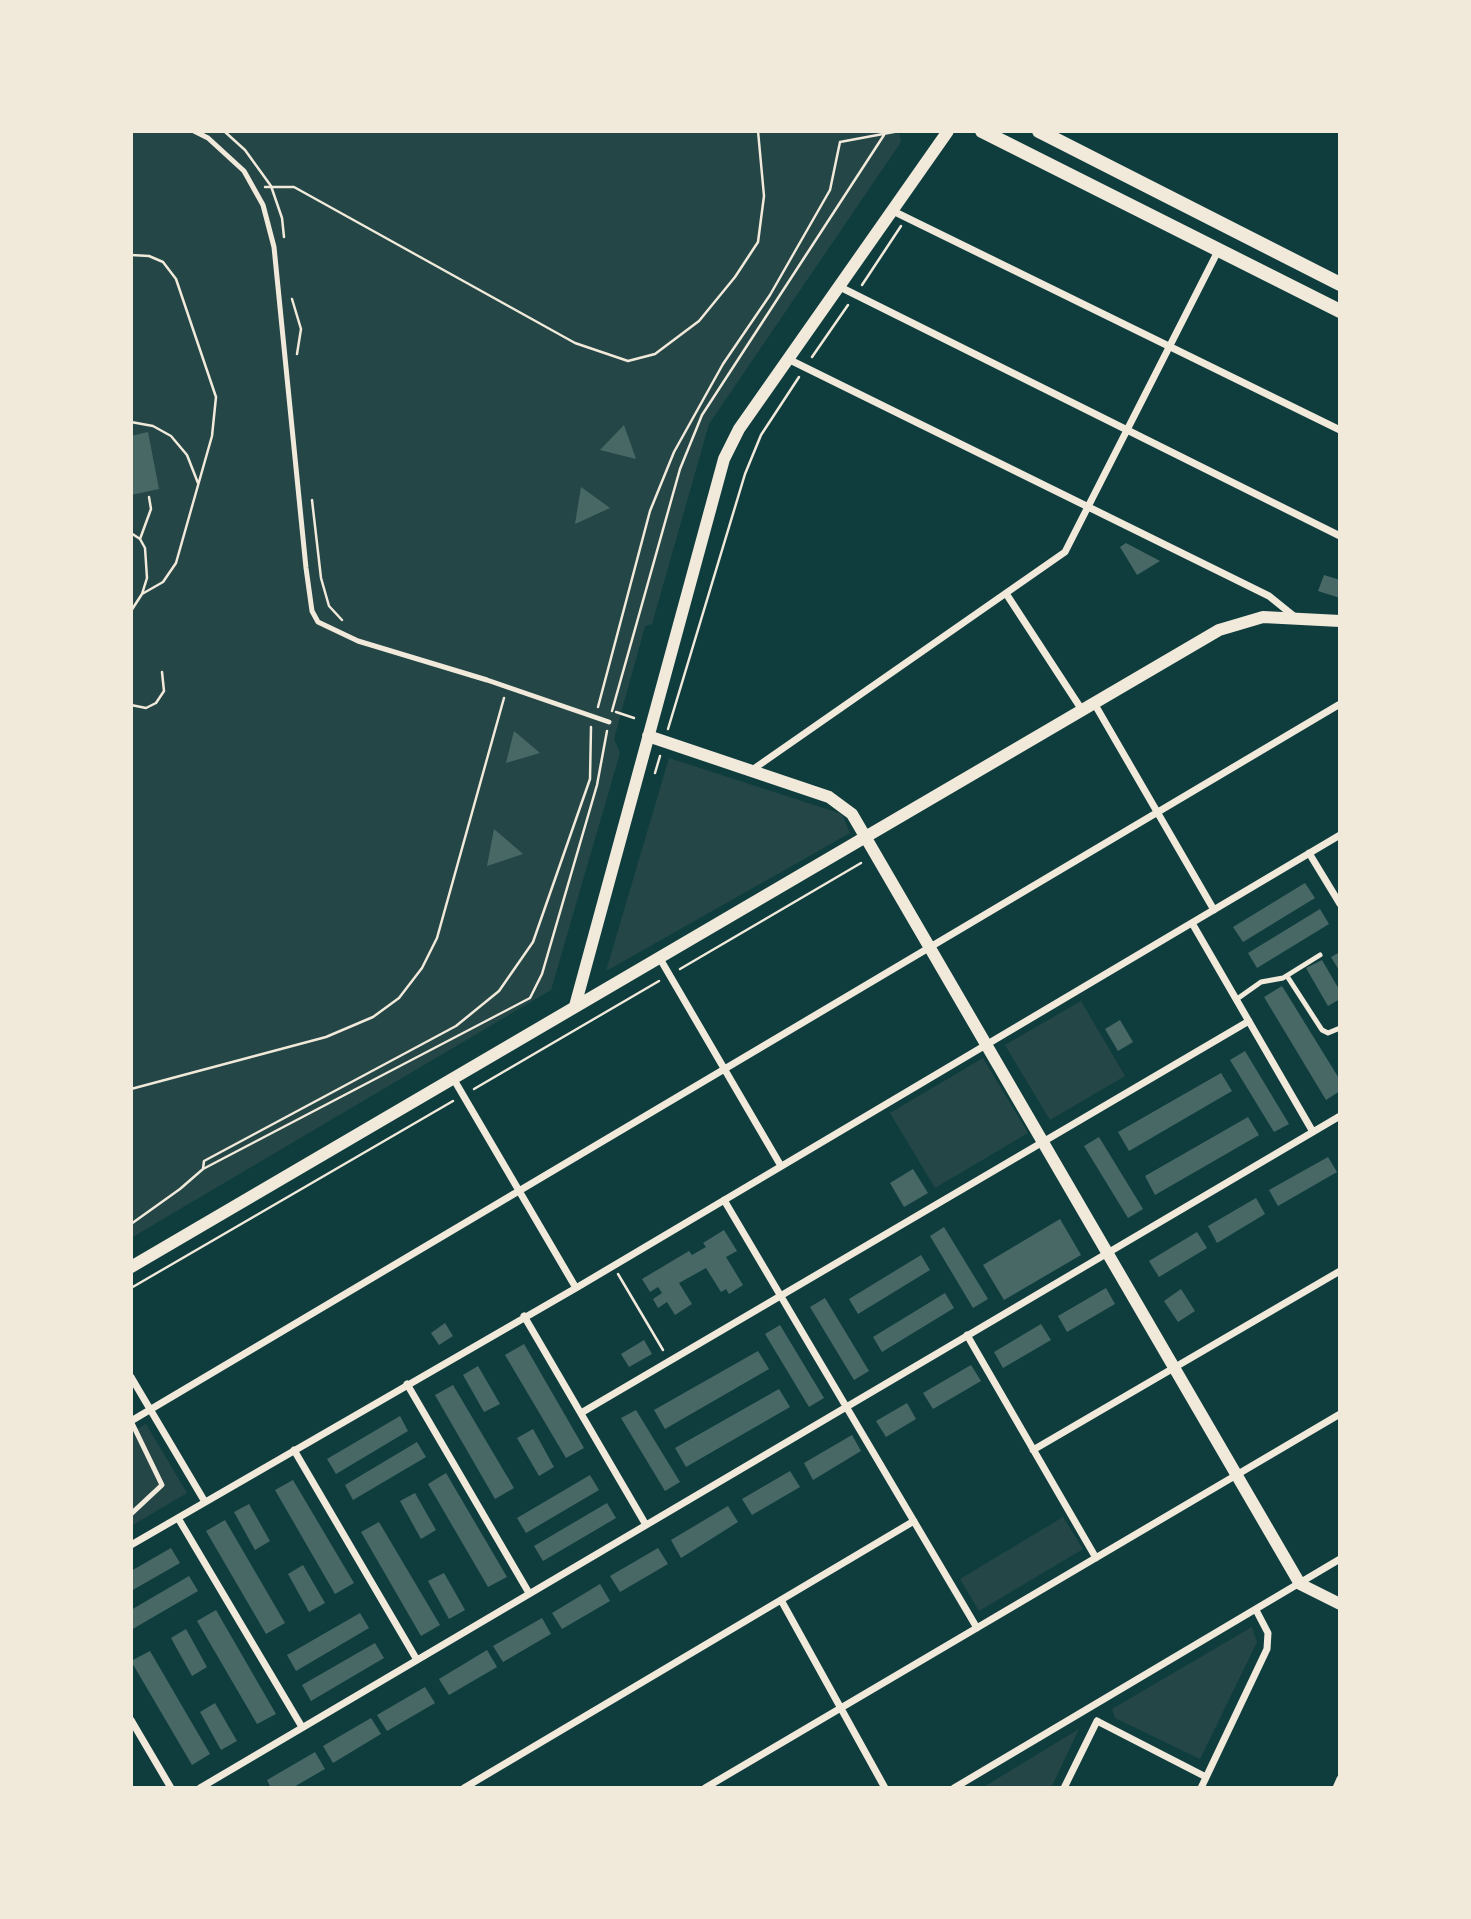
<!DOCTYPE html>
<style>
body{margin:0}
#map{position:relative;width:1471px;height:1919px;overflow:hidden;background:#0f3d3e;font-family:Commissioner,sans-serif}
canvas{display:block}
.frame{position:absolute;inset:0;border:133px solid #f1e9da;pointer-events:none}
</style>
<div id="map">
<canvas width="1471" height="1919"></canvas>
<div class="frame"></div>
</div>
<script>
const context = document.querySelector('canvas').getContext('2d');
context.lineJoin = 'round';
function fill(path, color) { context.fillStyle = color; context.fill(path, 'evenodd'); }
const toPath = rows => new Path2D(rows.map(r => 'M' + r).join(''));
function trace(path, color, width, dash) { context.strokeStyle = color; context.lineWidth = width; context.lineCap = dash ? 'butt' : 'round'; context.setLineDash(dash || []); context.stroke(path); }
fill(toPath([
 [131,131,899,131,901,142,709,424,652,624,645,626,614,739,620,753,551,990,131,1238],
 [669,758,842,814,850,833,606,971],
 [1081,1001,1125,1076,1050,1120,1005,1045],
 [983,1058,1028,1133,935,1188,890,1113],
 [146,1424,187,1493,131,1526,131,1433],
 [1063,1517,1083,1549,979,1611,960,1579],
 [1252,1627,1257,1642,1200,1759,1115,1718,1112,1709],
 [1079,1729,1051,1788,982,1788]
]), '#244646');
fill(toPath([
 [624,425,636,459,600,450],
 [148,432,159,489,131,495,131,436],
 [581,487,610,508,575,524],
 [1126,543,1160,561,1137,575,1120,547],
 [1324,575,1340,580,1340,598,1318,591],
 [514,731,540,753,506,763],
 [494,829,523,854,487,866],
 [1305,883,1315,898,1243,942,1233,927],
 [1320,909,1329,924,1257,968,1248,953],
 [1340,952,1340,972,1331,957],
 [1322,960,1340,991,1340,999,1328,1006,1306,968],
 [1282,986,1340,1080,1340,1091,1326,1100,1264,997],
 [1120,1020,1133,1042,1118,1051,1105,1029],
 [1245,1051,1289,1124,1274,1132,1230,1060],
 [1221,1073,1232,1091,1129,1151,1118,1132],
 [1248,1117,1259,1135,1155,1195,1145,1176],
 [1099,1137,1143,1209,1128,1218,1084,1146],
 [1328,1157,1337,1172,1278,1206,1269,1190],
 [913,1169,928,1193,904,1207,890,1183],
 [1256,1198,1265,1214,1217,1243,1208,1226],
 [1060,1219,1081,1255,1004,1300,983,1265],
 [944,1227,988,1299,973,1308,930,1236],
 [724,1230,737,1251,726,1257,743,1285,729,1294,726,1289,721,1292,706,1268,679,1283,692,1304,675,1315,667,1302,658,1308,653,1299,662,1293,658,1287,650,1292,642,1279,689,1251,692,1255,706,1247,703,1243],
 [1197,1232,1207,1248,1159,1277,1149,1261],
 [921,1255,930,1270,858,1314,849,1299],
 [1106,1288,1115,1304,1067,1332,1058,1316],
 [1181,1289,1195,1311,1178,1322,1164,1301],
 [945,1293,954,1308,882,1352,873,1337],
 [825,1298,869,1371,854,1380,810,1307],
 [445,1323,453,1336,439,1345,431,1333],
 [1041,1324,1051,1340,1003,1368,994,1352],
 [780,1325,824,1398,809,1407,765,1334],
 [644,1340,652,1354,629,1367,621,1354],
 [524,1344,584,1448,566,1458,505,1355],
 [758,1351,769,1369,665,1429,654,1410],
 [971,1365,981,1381,933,1409,923,1393],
 [478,1366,500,1404,484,1412,463,1375],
 [453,1385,514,1488,495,1499,435,1395],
 [779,1389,790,1407,686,1467,675,1448],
 [907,1403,916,1419,886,1437,876,1421],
 [636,1410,680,1482,665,1491,621,1418],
 [400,1416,408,1431,336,1474,327,1459],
 [533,1429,554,1467,539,1476,517,1438],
 [852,1435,861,1451,813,1480,804,1463],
 [417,1442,426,1457,353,1500,345,1485],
 [790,1471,800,1487,752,1515,742,1499],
 [446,1473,507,1577,488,1587,428,1484],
 [590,1475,599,1490,526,1533,517,1518],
 [293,1480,354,1583,335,1594,275,1490],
 [415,1493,436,1530,421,1539,400,1501],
 [607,1503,616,1518,543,1561,534,1546],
 [249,1504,270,1541,255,1550,234,1512],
 [728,1506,738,1522,681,1558,671,1540],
 [225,1520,285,1623,266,1634,206,1531],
 [379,1522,440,1625,421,1636,361,1532],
 [171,1548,180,1563,131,1591,131,1571],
 [658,1548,668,1564,620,1592,610,1576],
 [303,1565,325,1603,309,1612,288,1574],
 [444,1573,465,1610,449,1619,428,1581],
 [189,1576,198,1591,131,1630,131,1610],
 [600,1584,610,1601,562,1629,552,1613],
 [216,1610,276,1714,257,1724,197,1621],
 [360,1613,369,1628,296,1671,287,1655],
 [542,1618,551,1634,503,1662,493,1646],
 [186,1629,207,1667,192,1676,171,1638],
 [375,1643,384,1658,311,1701,302,1685],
 [487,1650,497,1667,449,1695,439,1679],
 [150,1651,210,1754,192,1765,131,1661],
 [425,1687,435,1703,387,1731,377,1715],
 [215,1703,237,1741,221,1750,200,1712],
 [371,1718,381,1734,333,1763,323,1746],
 [315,1752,325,1769,292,1788,271,1788,267,1780]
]), '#486865');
trace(toPath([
 [224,131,245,150,271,186,282,218,284,237],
 [265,187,294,187,575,343,628,361,655,354,699,321,735,277,758,242,764,196,758,131],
 [131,255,149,256,163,262,176,279,216,397,212,436,176,563,163,582,142,594],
 [862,285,901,226],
 [292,299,301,329,297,354],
 [812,357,848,305],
 [131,422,153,426,171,436,187,455,198,483],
 [312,500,321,578,329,606,342,620],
 [131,533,140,539,145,548,147,578,142,594,131,611],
 [140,539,151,509,149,497],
 [131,705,146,708,156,703,164,691,162,672],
 [598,707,650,511,674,452,723,364,770,295,830,190,840,142,899,131],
 [612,711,680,469,702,415,884,135],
 [616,712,634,718],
 [668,729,745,474,761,435,799,377],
 [655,773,660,756],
 [680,969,861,863],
 [131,1089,326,1037,373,1017,399,998,422,968,437,938,504,698],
 [474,1089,659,981],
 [203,1169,530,998,542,974,597,785,607,731],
 [131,1224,180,1189,203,1169,204,1161,456,1026,499,991,533,942,590,779,591,727],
 [618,1274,663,1350],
 [131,1288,453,1101]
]), '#f1e9da', 2.5);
trace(toPath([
 [194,131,208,138,244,171,263,205,274,247,306,568,312,611,318,622,358,641,487,680,609,722],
 [1287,976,1322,1030,1328,1033,1340,1028],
 [1237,999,1261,982,1283,978,1320,955],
 [131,1514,162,1485,131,1421]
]), '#f1e9da', 5);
trace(toPath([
 [893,211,1340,430],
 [840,287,1340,536],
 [788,359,1269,596,1295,617],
 [1007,595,1082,710],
 [1094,703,1214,910],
 [752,770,1065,552,1218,251],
 [1309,853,1340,904],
 [1192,923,1313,1132],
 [659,957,781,1166],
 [453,1078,576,1288],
 [724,1200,977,1628],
 [524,1316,646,1525],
 [967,1335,1096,1558],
 [131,1377,205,1502],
 [407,1384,529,1593],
 [581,1413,1249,1021],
 [131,1421,1340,704],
 [294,1450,417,1660],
 [1033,1450,1340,1271],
 [178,1518,302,1727],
 [131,1545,576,1288,1340,835],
 [781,1600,885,1788],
 [131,1720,171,1788],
 [1097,1721,1206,1777],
 [200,1788,1340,1116],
 [464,1788,914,1521],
 [705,1788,1340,1414],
 [954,1788,1340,1559],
 [1064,1788,1097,1721],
 [1201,1788,1267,1649,1268,1633,1256,1610],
 [1336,1788,1340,1779]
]), '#f1e9da', 7);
trace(toPath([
 [648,736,829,797,852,814,1300,1584,1340,1604],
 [575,1006,724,459,739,429,948,131],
 [131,1267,1219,630,1263,617,1340,621]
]), '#f1e9da', 12);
trace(toPath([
 [982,131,1340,311],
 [1039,131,1340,284]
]), '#f1e9da', 14);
</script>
